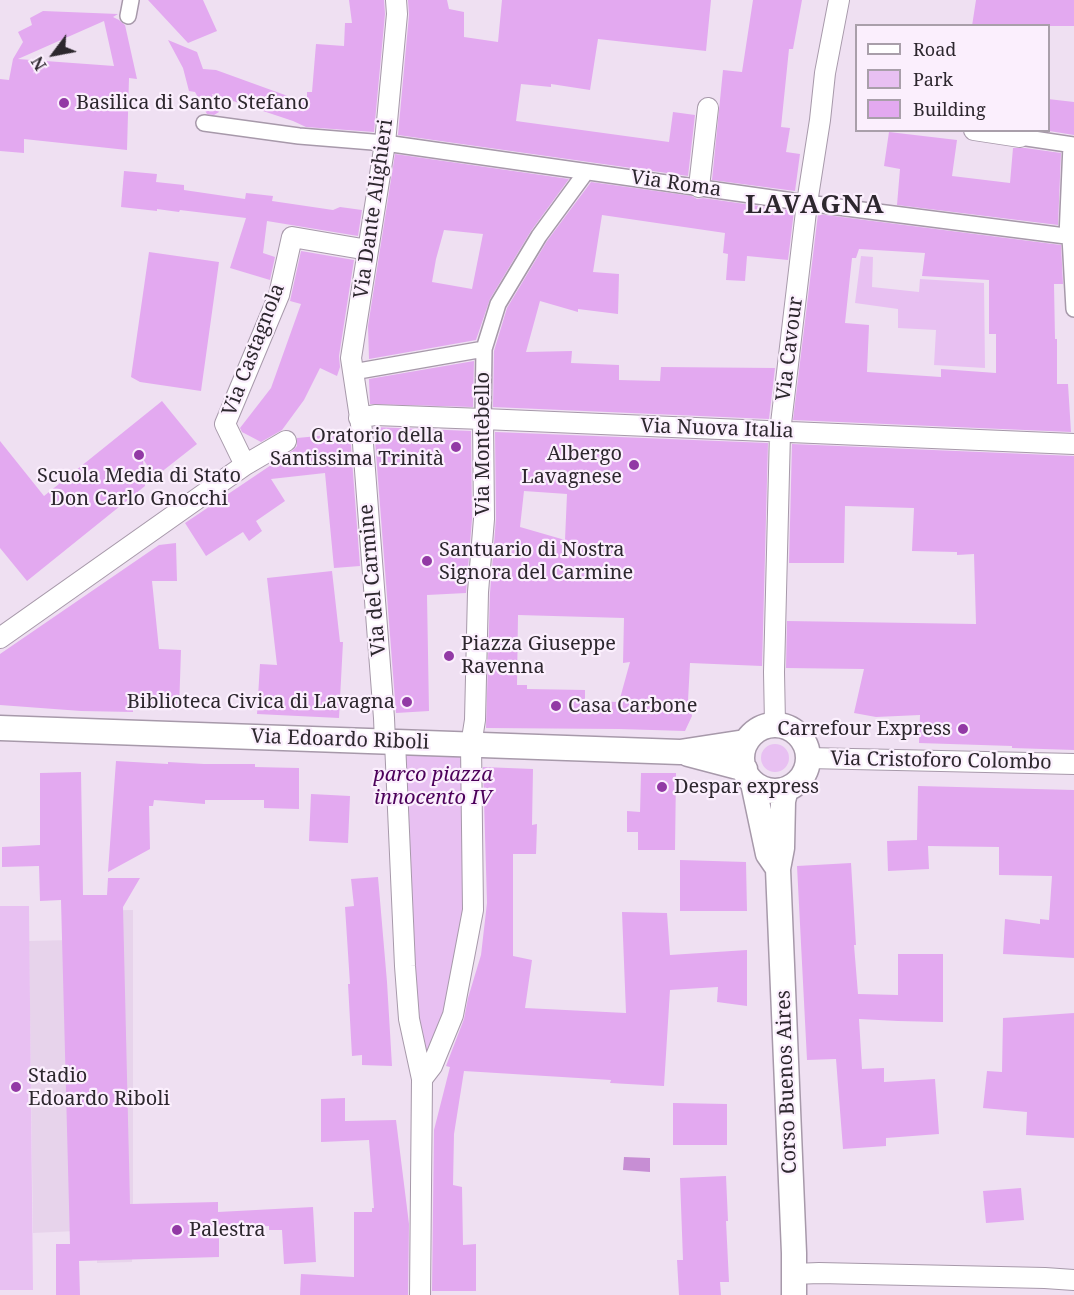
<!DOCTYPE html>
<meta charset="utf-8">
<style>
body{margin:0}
#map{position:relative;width:1074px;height:1295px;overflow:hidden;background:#efe0f2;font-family:"Noto Serif",serif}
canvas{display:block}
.legend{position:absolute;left:855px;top:24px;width:195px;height:108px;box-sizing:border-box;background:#fbeffd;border:2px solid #a99faa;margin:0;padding:8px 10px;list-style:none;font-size:18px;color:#2d272e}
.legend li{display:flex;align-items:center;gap:12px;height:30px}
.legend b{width:30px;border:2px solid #a99faa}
.north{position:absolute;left:24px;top:24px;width:60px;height:60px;-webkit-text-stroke:4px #fbeffd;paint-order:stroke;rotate:238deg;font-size:16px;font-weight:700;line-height:24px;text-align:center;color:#2d272e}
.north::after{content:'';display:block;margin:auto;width:21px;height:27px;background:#2d272e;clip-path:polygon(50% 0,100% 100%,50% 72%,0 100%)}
</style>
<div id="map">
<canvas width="1074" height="1295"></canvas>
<ul class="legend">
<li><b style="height:8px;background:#fff"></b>Road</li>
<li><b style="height:16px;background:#e8c0f2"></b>Park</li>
<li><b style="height:16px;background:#e3a9f0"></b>Building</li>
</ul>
<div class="north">N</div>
</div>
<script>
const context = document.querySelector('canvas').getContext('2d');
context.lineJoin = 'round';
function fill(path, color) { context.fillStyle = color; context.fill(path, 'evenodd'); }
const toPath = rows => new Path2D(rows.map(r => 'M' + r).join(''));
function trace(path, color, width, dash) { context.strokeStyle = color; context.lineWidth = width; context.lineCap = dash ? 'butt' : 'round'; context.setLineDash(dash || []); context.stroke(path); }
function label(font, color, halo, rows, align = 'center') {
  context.font = font + ' "Noto Serif",serif'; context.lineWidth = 4.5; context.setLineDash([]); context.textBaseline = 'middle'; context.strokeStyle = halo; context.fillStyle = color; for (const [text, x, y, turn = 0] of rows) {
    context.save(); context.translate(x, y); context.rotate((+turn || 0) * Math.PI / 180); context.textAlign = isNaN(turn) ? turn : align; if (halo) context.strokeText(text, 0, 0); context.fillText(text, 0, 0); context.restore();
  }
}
fill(toPath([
 [133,910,133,1200,132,1262,97,1263,97,1230,33,1233,29,941,71,940,70,911]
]), '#e7d3eb');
fill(toPath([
 [861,256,873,257,872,287,919,292,920,279,984,283,985,368,934,365,936,330,898,328,898,309,855,303],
 '761 758a14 14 0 1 1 28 0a14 14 0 1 1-28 0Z',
 [400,748,463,750,468,909,450,1014,424,1068,416,1022],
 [0,906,29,906,33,1290,0,1290]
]), '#e8c0f2');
fill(toPath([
 [624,1157,650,1158,650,1172,623,1170]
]), '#c78ed4');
fill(toPath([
 [148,0,203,0,217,31,188,43],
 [349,0,384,0,385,14,374,132,306,127,293,121,212,94,219,112,214,115,207,114,195,92,189,91,183,68,168,40,197,52,203,69,216,70,307,103,307,92,312,92,316,44,344,46,345,23,352,23],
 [408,0,447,0,449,9,464,12,464,37,498,42,502,0,711,0,706,51,598,39,590,90,551,84,551,87,521,84,516,121,669,142,673,112,695,115,688,176,398,135,409,15],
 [753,0,802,0,793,49,789,49,781,127,790,128,786,152,800,154,795,191,712,180,723,70,742,72],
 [976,0,1074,0,1074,26,972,26],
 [43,11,118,14,113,17,119,20,125,25,137,79,129,78,127,150,24,139,24,153,0,151,0,79,9,80,13,59,23,42,18,32,32,25,30,18],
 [104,21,114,66,18,59],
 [1048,99,1074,102,1074,135,1043,130,1048,130],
 [889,132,957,140,952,176,1010,183,1013,148,1025,148,1061,153,1058,225,897,205,900,169,884,166],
 [395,154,569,179,531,231,490,299,476,340,369,359,368,326],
 [444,230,483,234,472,289,432,282,436,259],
 [124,171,157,174,156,182,184,185,184,190,245,199,246,193,273,196,272,201,333,210,340,207,362,210,358,236,267,221,263,253,275,257,270,280,230,268,246,218,180,210,179,212,157,209,157,211,121,207],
 [591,182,692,196,697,199,703,198,794,211,788,260,747,256,745,281,726,280,728,254,723,253,725,233,602,215,593,272,619,274,618,314,578,309,578,312,540,301,526,352,572,351,571,363,619,365,619,380,660,381,661,367,775,368,769,419,493,407,494,351,507,308,547,241],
 [818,214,1061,245,1063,284,1054,284,1055,339,1057,339,1057,384,1068,384,1071,432,793,420],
 [859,249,925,253,922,276,989,280,989,334,996,334,996,373,941,369,941,377,867,372,869,325,845,323,852,258,856,258],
 [301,251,354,260,339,356,340,367,337,376,320,368,304,400,282,430,261,442,242,432,240,428,271,388,301,304,290,301],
 [149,252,219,262,201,391,140,382,131,377],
 [474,361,473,407,370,404,369,379],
 [162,401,197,444,155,477,143,459,145,486,27,581,0,548,0,441,44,496],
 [374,427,471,431,472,519,466,593,427,595,429,711,396,713],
 [495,432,768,443,762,666,690,663,688,701,692,716,685,731,619,729,486,728,490,593,496,519],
 [524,491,567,494,565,540,520,527],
 [518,615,624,618,623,663,630,662,619,702,585,701,585,690,527,689,527,685,517,685],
 [350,433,360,566,334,568,325,473,271,479,285,501,256,521,262,531,249,541,243,532,206,556,185,523,292,451,297,446,297,438],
 [792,444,1074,456,1074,750,1012,748,1012,746,919,743,920,715,876,717,854,713,864,669,786,668,787,621,976,624,974,554,957,555,957,552,912,551,914,508,845,506,844,563,789,563],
 [176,543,177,581,152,581,159,649,181,650,179,710,133,708,133,712,81,711,0,705,0,654,159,545],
 [332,571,340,642,343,642,339,718,257,714,260,664,277,665,267,578],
 [116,761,168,764,168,762,204,764,255,764,255,767,299,768,299,809,264,808,264,800,205,800,205,804,154,800,153,806,149,806,150,849,108,872],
 [483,767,533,769,532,825,537,824,536,854,513,854,513,956,532,960,525,1008,626,1013,622,912,667,913,670,955,747,950,747,1006,717,1002,718,987,670,990,664,1086,610,1083,611,1080,464,1071,454,1134,453,1185,462,1187,463,1245,476,1244,476,1291,432,1291,434,1130,450,1067,446,1066,464,1019,468,998,481,955,487,903],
 [81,772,83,895,107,895,108,878,140,878,123,907,130,1204,218,1202,218,1212,313,1207,316,1262,284,1264,282,1230,269,1230,269,1226,219,1229,219,1257,79,1261,80,1295,56,1295,56,1244,70,1244,61,900,40,901,39,866,2,867,2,847,40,845,40,773],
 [641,773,676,773,675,850,638,850,638,832,627,832,627,811,640,812],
 [918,786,1074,790,1074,958,1003,954,1005,919,1040,924,1040,919,1049,920,1052,876,999,875,999,847,928,846,929,869,888,871,887,841,917,840],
 [311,794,350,796,348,843,309,841],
 [680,860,746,862,747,911,680,911],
 [851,863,856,945,854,945,858,994,898,995,898,954,943,954,943,1022,898,1021,859,1019,862,1069,884,1068,884,1082,935,1079,939,1134,886,1138,886,1146,843,1149,836,1059,807,1060,797,866],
 [378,877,387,982,392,1066,362,1065,362,1055,352,1056,348,984,350,984,345,907,354,906,351,879],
 [1074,1013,1074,1138,1026,1135,1027,1112,983,1108,987,1071,1002,1072,1003,1018],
 [345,1098,345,1121,396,1120,409,1224,408,1295,300,1295,301,1274,354,1277,354,1212,372,1212,372,1208,374,1208,369,1140,321,1142,321,1099],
 [673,1103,727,1104,727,1145,673,1145],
 [726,1176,728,1221,726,1221,729,1282,720,1282,721,1295,679,1295,677,1260,683,1260,680,1178],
 [1021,1188,1024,1220,986,1223,983,1191]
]), '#e3a9f0');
const pedestrian = toPath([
 [128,16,131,0],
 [204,123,299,136,385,143,807,203,1074,237],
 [1020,137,1074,145],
 [1067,237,1071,145],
 [1070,237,1074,309],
 [353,372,484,349],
 [483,419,484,349,498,304,539,236,586,172]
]);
const minor = toPath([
 [974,130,1020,137],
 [699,187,708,108],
 [359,418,375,415,483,419,1074,444],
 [245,465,225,424,279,295,292,237,368,250],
 [0,638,245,465,286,441],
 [775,724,774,672,780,432,807,203,820,120,825,73,839,0],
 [385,742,384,718,362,431,351,358,385,143,397,14,396,0],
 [395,742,405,966,409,1019,422,1079,420,1295],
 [808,758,1074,764],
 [422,1079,432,1066,453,1015,473,910,471,745,475,720,478,592,484,519,483,419],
 [794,1274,819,1273,1045,1278,1074,1280]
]);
const tertiary = toPath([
 '742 758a33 33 0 1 1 66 0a33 33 0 1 1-66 0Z',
 [0,728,680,752,745,742],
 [688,754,745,769],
 [753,783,768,854,777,867],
 [786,789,783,801,782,848,778,869,794,1253,794,1295]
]);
trace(pedestrian, '#a799aa', 18);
trace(minor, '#a799aa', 22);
trace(tertiary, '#a799aa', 27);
trace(pedestrian, '#fff', 15);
trace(minor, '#fff', 20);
trace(tertiary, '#fff', 24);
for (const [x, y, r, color] of [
 [64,103,6,"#9239a5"],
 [456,447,6,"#9239a5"],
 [139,455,6,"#9239a5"],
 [634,465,6,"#9239a5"],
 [427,561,6,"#9239a5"],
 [449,656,6,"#9239a5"],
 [407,702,6,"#9239a5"],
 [556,706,6,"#9239a5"],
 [963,729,6,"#9239a5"],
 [662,787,6,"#9239a5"],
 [16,1087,6,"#9239a5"],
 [177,1230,6,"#9239a5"]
]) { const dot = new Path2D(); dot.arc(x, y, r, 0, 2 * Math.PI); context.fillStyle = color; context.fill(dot); trace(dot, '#fbeffd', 2); }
label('20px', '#2d272e', '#fbeffd', [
 ["Basilica di Santo Stefano",76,103],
 ["Oratorio della",444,436,"right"],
 ["Santissima Trinità",444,459,"right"],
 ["Albergo",622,454,"right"],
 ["Lavagnese",622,477,"right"],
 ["Scuola Media di Stato",139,476,"center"],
 ["Don Carlo Gnocchi",139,499,"center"],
 ["Santuario di Nostra",439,550],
 ["Signora del Carmine",439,573],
 ["Piazza Giuseppe",461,644],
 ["Ravenna",461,667],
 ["Biblioteca Civica di Lavagna",395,702,"right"],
 ["Casa Carbone",568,706],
 ["Carrefour Express",951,729,"right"],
 ["Despar express",674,787],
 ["Stadio",28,1076],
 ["Edoardo Riboli",28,1099],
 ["Palestra",189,1230]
], 'left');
label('20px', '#2d272e', '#fbeffd', [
 ["Via Roma",676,184,8],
 ["Via Dante Alighieri",374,209,-82],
 ["Via Cavour",790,349,-83],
 ["Via Castagnola",254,350,-69],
 ["Via Nuova Italia",717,429,2],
 ["Via Montebello",483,444,-90],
 ["Via del Carmine",373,580,-95],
 ["Via Edoardo Riboli",340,740,2],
 ["Via Cristoforo Colombo",941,761,1],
 ["Corso Buenos Aires",787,1082,-92]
]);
label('italic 20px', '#4c005a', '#fbeffd', [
 ["parco piazza",433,775],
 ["innocento IV",433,798]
]);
context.letterSpacing = '1.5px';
label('bold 26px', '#2d272e', '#fbeffd', [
 ["LAVAGNA",815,206]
]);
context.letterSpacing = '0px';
</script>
